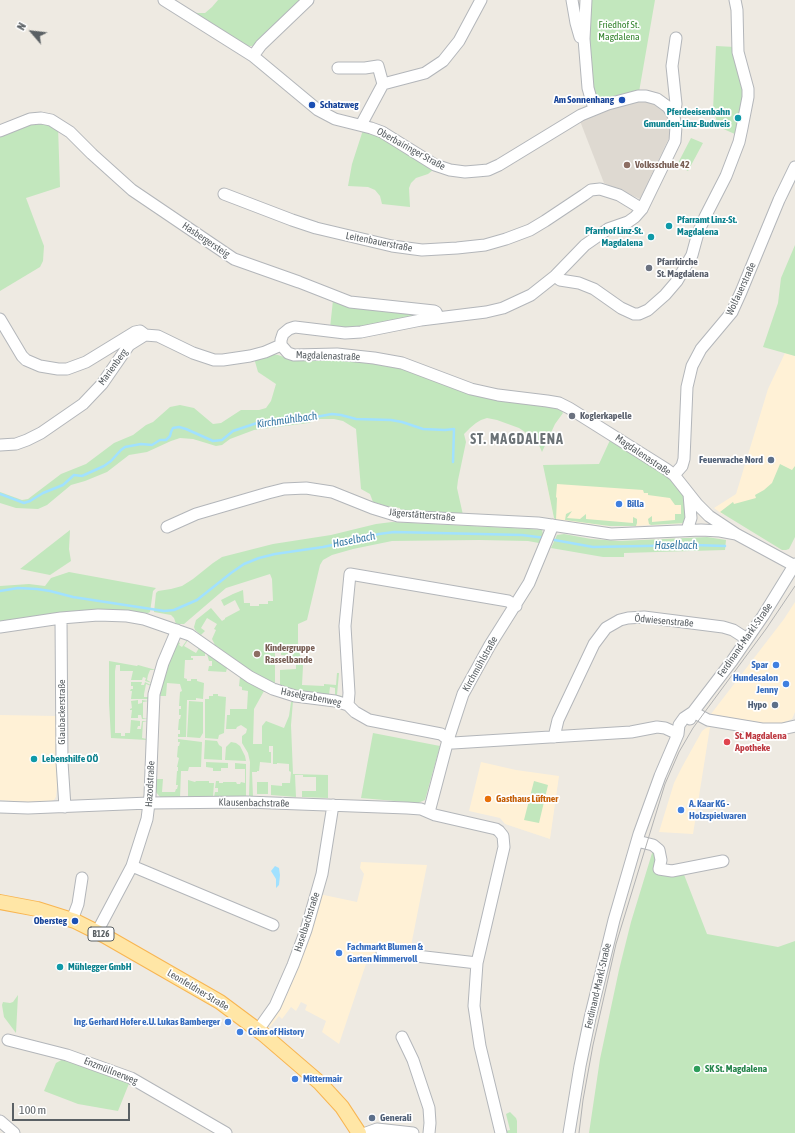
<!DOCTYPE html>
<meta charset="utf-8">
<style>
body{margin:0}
#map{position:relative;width:795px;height:1133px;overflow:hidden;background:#eeeae2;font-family:"Asap Condensed",sans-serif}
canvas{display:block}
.north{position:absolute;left:12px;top:12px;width:40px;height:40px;-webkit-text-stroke:3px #fff;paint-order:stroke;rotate:298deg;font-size:11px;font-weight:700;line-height:16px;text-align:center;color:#5a6064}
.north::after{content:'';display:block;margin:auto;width:14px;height:18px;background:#5a6064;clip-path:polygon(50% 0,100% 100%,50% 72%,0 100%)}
.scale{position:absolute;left:12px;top:1103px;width:118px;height:18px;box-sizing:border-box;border:2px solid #5a6064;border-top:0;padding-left:5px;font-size:12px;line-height:14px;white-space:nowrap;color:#5a6064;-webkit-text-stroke:3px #fff;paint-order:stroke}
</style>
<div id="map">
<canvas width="795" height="1133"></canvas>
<div class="north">N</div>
<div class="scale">100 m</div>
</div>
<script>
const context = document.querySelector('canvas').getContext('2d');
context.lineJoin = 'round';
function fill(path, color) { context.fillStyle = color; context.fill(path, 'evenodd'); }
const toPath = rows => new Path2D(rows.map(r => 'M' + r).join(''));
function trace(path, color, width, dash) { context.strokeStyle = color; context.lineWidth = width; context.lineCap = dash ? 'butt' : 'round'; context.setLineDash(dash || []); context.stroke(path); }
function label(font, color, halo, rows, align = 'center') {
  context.font = font + ' "Asap Condensed",sans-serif'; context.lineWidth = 3.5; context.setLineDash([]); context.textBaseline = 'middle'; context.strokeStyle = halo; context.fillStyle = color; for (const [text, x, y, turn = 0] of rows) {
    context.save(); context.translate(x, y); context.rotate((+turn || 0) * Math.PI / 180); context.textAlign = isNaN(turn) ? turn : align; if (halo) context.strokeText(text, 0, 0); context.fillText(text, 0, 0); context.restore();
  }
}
fill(toPath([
 [785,353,795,356,795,527,722,514,714,508,736,494,768,389],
 [546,480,665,486,684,496,685,523,634,526,609,526,556,520,554,518],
 [795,602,795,712,792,719,782,723,764,723,711,714,784,619],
 [0,715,57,716,57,788,56,797,54,800,51,801,29,802,0,800],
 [710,727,693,834,659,832,674,783,682,767,702,731,706,728],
 [481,762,516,770,559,776,550,839,505,824,500,818,469,811],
 [361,862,427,865,410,951,381,945,378,957,369,955,339,1044,322,1032,326,1021,305,1010,307,1005,301,1002,296,1011,291,1007,282,1019,279,1016,270,1027,268,1024,319,894,357,902,364,874,360,868]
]), '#fff1d6');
fill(toPath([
 [645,101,651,102,663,110,668,116,671,130,669,138,640,199,604,183,580,121,619,106,633,102]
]), '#ded9d1');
fill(toPath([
 [218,0,303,0,257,44,252,46,246,46,189,12,198,13,205,13,212,7],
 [589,0,655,0,639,92,626,93,598,100,596,100,589,66],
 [716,46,735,47,745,87,737,135,719,127,713,110],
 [32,121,58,126,60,187,26,198,44,246,43,261,40,267,0,291,0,134],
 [363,130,374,133,433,170,428,174,416,178,411,183,409,188,410,207,382,204,380,196,375,190,368,187,348,186,352,164],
 [691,138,703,143,688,171,677,165],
 [795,245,795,356,763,347,778,303,781,278],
 [333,300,430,313,358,327,330,328],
 [272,354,278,355,295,361,325,358,381,363,553,407,561,410,563,413,555,424,542,452,539,445,531,436,519,428,497,420,487,418,481,420,476,423,470,428,464,434,466,442,458,480,457,488,463,515,400,512,400,508,386,506,373,502,370,494,361,489,356,429,343,421,334,419,320,419,308,423,254,430,230,439,222,445,216,446,193,439,180,438,171,441,147,452,129,455,107,472,85,481,71,485,47,505,38,509,16,508,0,503,0,492,22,500,28,499,61,474,86,464,114,443,133,435,146,425,153,422,170,407,180,405,194,408,213,424,221,423,241,410,259,410,266,408,271,401,276,384,258,372,254,358],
 [611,438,644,458,673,481,684,496,687,508,685,523,651,525,649,524,648,519,652,516,652,522,675,520,675,514,681,514,681,505,675,505,670,498,648,495,648,493,644,493,643,490,557,484,556,497,557,498,556,520,554,518,543,465,599,464],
 [780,464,792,470,795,466,795,537,789,549,786,550,782,550,720,512,733,502,734,504,756,498,755,495,764,490,772,483],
 [572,511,567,518,580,519,586,514,586,519,633,523,633,517,637,519,637,523,636,526,609,526,565,520,566,514],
 [392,522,530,529,542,530,543,534,539,543,528,541,479,540,392,541,353,549,332,555,323,560,320,565,307,620,298,624,298,647,303,666,302,685,324,686,324,684,336,685,337,673,339,673,337,695,342,696,341,697,335,697,335,688,330,687,329,695,313,696,280,686,280,670,296,669,296,663,293,663,293,656,281,655,281,653,275,653,275,686,272,686,215,645,212,639,216,630,214,629,217,624,207,618,201,628,205,631,201,635,195,630,194,627,196,620,211,608,222,621,225,619,225,618,240,610,235,600,224,606,221,600,233,594,243,590,244,603,250,603,250,606,259,606,259,604,268,604,268,601,273,601,272,579,270,574,226,588,184,624,176,624,174,618,171,615,154,612,156,593,158,591,171,589,182,586,193,579,213,563,222,557,273,544,331,535,376,524],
 [70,530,69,549,71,561,50,575,20,569],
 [564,534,591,539,619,541,707,537,726,540,725,550,624,553,624,557,603,557,551,548,557,535],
 [69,572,156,588,153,591,150,612,148,613,136,612,133,614,0,623,0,586,29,584,45,586,51,578],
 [187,640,188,640,184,646,196,653,199,648,205,652,205,656,191,656,191,658,193,658,193,660,185,660,184,678,187,679,187,681,191,681,191,679,197,679,197,681,204,683,203,699,196,698,196,700,187,700,186,737,178,737,178,734,180,734,180,730,178,730,179,719,180,719,181,715,179,715,179,709,181,709,181,706,179,706,180,692,182,691,180,684,167,683,166,696,160,696,165,673,177,643,178,642,180,643,179,645,182,647],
 [207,654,227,668,226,672,208,671,209,666,212,666,212,661,209,661],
 [109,661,137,666,138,665,156,670,150,670,148,675,147,680,152,683,145,681,146,678,143,677,142,680,131,680,133,671,120,671,120,665,116,665,115,671,115,733,121,733,121,736,125,736,125,733,130,733,131,720,140,721,140,726,138,726,137,729,141,729,142,721,148,721,143,722,142,738,147,739,147,740,111,738,109,703],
 [240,677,264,691,254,709,253,744,262,744,262,726,266,721,284,728,289,716,291,702,293,701,291,725,293,774,328,775,328,798,302,797,302,791,316,791,316,777,303,777,303,775,295,775,296,797,271,795,271,785,282,786,282,783,290,783,291,772,289,771,289,764,277,763,277,764,273,764,273,746,269,746,269,752,271,752,271,763,260,762,259,771,257,771,257,772,252,772,253,797,249,797,250,762,248,753,242,743,242,736,246,733,247,729,241,725,237,727,236,729,226,729,227,715,230,715,230,709,247,709,248,691,242,690,242,687,239,686],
 [131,682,142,682,141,685,144,685,145,682,151,685,151,686,146,684,144,694,144,697,150,697,149,699,131,699,132,691,130,691,131,689,133,689,133,686,131,686],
 [213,694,218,694,218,696,226,697,224,733,219,735,218,739,205,738,205,699,209,699,209,696,213,696],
 [138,700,138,704,142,703,142,700,149,701,143,702,143,718,148,719,142,719,141,715,138,715,138,718,131,718,132,710,130,710,130,709,132,708,131,701],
 [189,701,203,702,203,733,200,738,187,737],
 [373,733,440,746,425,800,418,803,361,798],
 [178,739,202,742,201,767,189,767,188,771,181,771,180,798,160,797,156,792,156,779,163,779,162,792,175,792,176,789,177,789,178,785,176,785,177,771,178,771,178,767,177,767,179,758,177,757,178,746,179,746,180,742,178,742],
 [205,740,217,741,219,745,222,747,222,760,204,759],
 [231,742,236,743,240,746,245,756,246,761,225,760,226,747],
 [206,762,228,763,228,768,221,768,221,771,213,771,213,768,206,767],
 [235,763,246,764,246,797,214,797,215,792,218,792,218,788,215,788,216,781,219,781,219,783,223,783,223,782,236,782,237,784,240,784,241,782,245,783,245,769,235,769],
 [188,780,195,782,196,781,209,781,209,783,214,783,213,797,188,798],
 [534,781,548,785,539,823,524,820],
 [257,782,268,782,268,794,257,794],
 [653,850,658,856,655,874,683,872,707,934,778,947,795,941,795,1133,589,1133,600,1059,619,970,631,922],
 [18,995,16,1033,4,1017,2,1005,3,1002,10,1003,13,1002],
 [65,1058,130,1081,118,1111,78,1104,44,1091,56,1063],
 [510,1112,516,1118,517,1121,517,1133,505,1133,505,1131,510,1130,506,1114]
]), '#c2e7bd');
fill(toPath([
 [275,866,279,868,280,875,279,885,276,888,276,879,271,871]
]), '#a1e1ff');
trace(toPath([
 [0,494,24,503,30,501,43,493,63,485,74,475,82,476,104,466,111,461,121,450,125,447,141,444,152,445,160,440,166,440,170,436,171,432,173,428,179,427,186,429,213,441,222,440,233,431,257,423,285,419,299,420,332,414,341,415,356,419,391,420,402,422,423,429,445,430,454,429,453,462],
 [549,539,593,547,694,545,725,546],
 [0,591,18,588,37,589,50,591,73,597,164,611,174,610,197,600,231,573,244,564,259,558,275,554,323,547,360,539,379,534,394,532,522,535,545,538]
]), '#a1e1ff', 2.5);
const minor = toPath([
 [164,0,253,56,318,110,335,119,371,128,382,132,435,165,450,170,465,172,477,171,488,170,499,165,581,115,608,104,638,96,646,96,657,99,668,107,674,117,676,126,675,141,642,209,635,217,628,222,608,229,585,245,555,276,531,295,503,308,486,312,421,320,361,332,345,333,295,327,289,329,283,334,281,340,281,345,288,353,294,355,337,354,374,358,402,363,471,389,498,395,547,401,559,403,569,408,666,469,674,475,697,504,709,516,736,534],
 [572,0,576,23,580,37,584,39],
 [586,0,584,39,588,88,594,109],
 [253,56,261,45,308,0],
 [338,68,365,68,378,66,383,84,361,125],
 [383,84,425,73,443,61,459,41,481,0],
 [672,112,675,110,676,104,672,66,676,38],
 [0,131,30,119,41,118,51,120,70,132,92,154,132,190,234,259,299,282,350,302,434,311,436,312,438,317],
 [224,194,292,220,316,228,392,246,422,250,457,248,485,245,506,239,530,230,545,221,584,195,591,190,600,189,619,195,642,209],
 [555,276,560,280,579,283,594,289,621,308,634,314,639,314,648,310,665,295,677,281,692,255,698,233,705,217,726,176,739,142,742,128,748,97,748,89,738,52,737,10,735,0],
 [0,319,22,356,26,360,40,366,58,369,67,369,86,362,135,332,140,331,144,334],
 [0,445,16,444,27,440,41,433,83,404,102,384,129,345,145,335,158,336,193,353,214,360,223,360,250,356,265,352,281,345],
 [674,475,682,466,684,459,687,387,692,366,701,349,732,312,741,292,779,200,795,167],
 [167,527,196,514,268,493,284,489,306,488,332,492,372,508,398,516,538,523,611,534,701,530,720,531,736,534,795,566],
 [687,530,691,518,689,494],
 [61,618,62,762,65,807],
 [0,627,61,618,98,615,127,616,144,619,190,635,250,677,273,689,295,696,335,701,348,705,355,712,369,720,441,734,453,743,631,732,657,727,665,728,678,734],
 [348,705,349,693,345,626,350,574,508,601,516,606],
 [693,712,708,720,762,729,782,729,795,726],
 [690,719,693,712,732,661,763,616,795,564],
 [554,737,558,720,594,644,606,628,620,620,628,618,644,617,723,627,733,630,747,639],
 [0,807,28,808,149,803,246,802,407,808,421,809,435,815,496,829,499,831,503,836,504,847,477,963,474,1006,480,1046,501,1133],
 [429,812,448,740,463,694,490,645,529,583,553,525],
 [637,841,653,845,659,850,661,860,659,869,672,871,723,861],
 [132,866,273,925],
 [72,920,78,904,82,878],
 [97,932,132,866,147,819,150,795,154,694,163,663,177,630],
 [382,952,477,963],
 [258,1030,275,1006,293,965,306,930,322,874,333,805],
 [402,1037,413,1060,429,1108,430,1123,429,1133],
 [8,1040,67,1055,131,1078,226,1133],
 [0,1121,14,1133],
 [366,1133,377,1129,413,1133],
 [569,1133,580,1066,590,1018,614,920,639,834,660,776,678,734,679,725,684,718,693,712]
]);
const major = toPath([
 [0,902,37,909,75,921,105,936,220,1002,263,1034,320,1083,342,1107,359,1133]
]);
trace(minor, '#b3b6ba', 13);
trace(major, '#f8b551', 16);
trace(minor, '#fff', 11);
trace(major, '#ffe6a6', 14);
trace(toPath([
 [579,1133,583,1100,593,1045,616,944,665,784,679,752,693,728,766,629,795,586]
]), '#b2b3b4', 1);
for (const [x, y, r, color] of [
 [622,100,4,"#1a4fb4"],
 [312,105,4,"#1a4fb4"],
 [738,118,4,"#0f9aa8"],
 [627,165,4,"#8d6e63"],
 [669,226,4,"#0f9aa8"],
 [651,237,4,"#0f9aa8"],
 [649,268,4,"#6b7280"],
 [572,416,4,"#6b7280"],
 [771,460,4,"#5c6f8a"],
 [619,504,4,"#3f7fe0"],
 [257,654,4,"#8d6e63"],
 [776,665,4,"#3f7fe0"],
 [786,684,4,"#3f7fe0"],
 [775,705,4,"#5c6f8a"],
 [727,742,4,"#e0444e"],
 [34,759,4,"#0f9aa8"],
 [488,799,4,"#e8710a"],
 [681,810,4,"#3f7fe0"],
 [75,921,4,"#1a4fb4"],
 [339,953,4,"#3f7fe0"],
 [60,967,4,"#0f9aa8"],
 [228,1022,4,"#3f7fe0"],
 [240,1032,4,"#3f7fe0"],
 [697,1069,4,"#2e9e5b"],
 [295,1079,4,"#3f7fe0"],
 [372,1118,4,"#5c6f8a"]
]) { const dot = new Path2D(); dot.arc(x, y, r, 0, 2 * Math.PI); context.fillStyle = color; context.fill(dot); trace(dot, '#fff', 1.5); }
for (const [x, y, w] of [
 [101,934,26]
]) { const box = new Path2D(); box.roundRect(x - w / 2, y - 7, w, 14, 3); context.fillStyle = '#fff'; context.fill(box); trace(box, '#5a6064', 1); }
label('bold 9px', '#5a6064', null, [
 ["B126",101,934]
]);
label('10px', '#368530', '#fff', [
 ["Friedhof St.",619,25],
 ["Magdalena",619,37]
]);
label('bold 10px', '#164399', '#fff', [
 ["Am Sonnenhang",614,100],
 ["Schatzweg",320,105,"left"],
 ["Obersteg",67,921]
], 'right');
label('bold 10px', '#0d838f', '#fff', [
 ["Pferdeeisenbahn",730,112,"right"],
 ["Gmunden-Linz-Budweis",730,124,"right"],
 ["Pfarramt Linz-St.",677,220],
 ["Magdalena",677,232],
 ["Pfarrhof Linz-St.",643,231,"right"],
 ["Magdalena",643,243,"right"],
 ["Lebenshilfe OÖ",42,759],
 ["Mühlegger GmbH",68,967]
], 'left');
label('10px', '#5a6064', '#fff', [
 ["Oberbairinger Straße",411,149,29],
 ["Hasbergersteig",206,240,34],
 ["Leitenbauerstraße",379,242,11],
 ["Wolfauerstraße",741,289,-65],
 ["Magdalenastraße",328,356,2],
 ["Marienberg",113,367,-54],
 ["Magdalenastraße",643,455,34],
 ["Jägerstätterstraße",422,515,5],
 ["Ödwiesenstraße",664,621,5],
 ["Ferdinand-Markl-Straße",745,640,-55],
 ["Kirchmühlstraße",480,664,-61],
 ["Haselgrabenweg",311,697,11],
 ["Glaubackerstraße",62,712,-90],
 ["Hazodstraße",150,784,-87],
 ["Klausenbachstraße",254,803,1],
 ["Haselbachstraße",307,922,-72],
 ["Ferdinand-Markl-Straße",598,986,-77],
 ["Leonfeldner Straße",198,990,31],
 ["Enzmüllnerweg",111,1071,22]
]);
label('bold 10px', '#785e54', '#fff', [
 ["Volksschule 42",635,165],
 ["Kindergruppe",265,648],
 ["Rasselbande",265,660]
], 'left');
label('bold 10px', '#5b616d', '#fff', [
 ["Pfarrkirche",657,262],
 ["St. Magdalena",657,274],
 ["Koglerkapelle",580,416]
], 'left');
label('bold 10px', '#4e5e75', '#fff', [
 ["Feuerwache Nord",763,460],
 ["Hypo",767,705],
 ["Generali",380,1118,"left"]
], 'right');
label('bold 10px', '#366cbe', '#fff', [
 ["Billa",627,504],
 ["Spar",768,665,"right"],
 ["Hundesalon",778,678,"right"],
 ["Jenny",778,690,"right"],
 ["A. Kaar KG -",689,804],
 ["Holzspielwaren",689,816],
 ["Fachmarkt Blumen &",347,947],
 ["Garten Nimmervoll",347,959],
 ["Ing. Gerhard Hofer e.U. Lukas Bamberger",220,1022,"right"],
 ["Coins of History",248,1032],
 ["Mittermair",303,1079]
], 'left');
label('bold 10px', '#be3a42', '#fff', [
 ["St. Magdalena",735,736],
 ["Apotheke",735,748]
], 'left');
label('bold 10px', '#c56008', '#fff', [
 ["Gasthaus Lüftner",496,799]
], 'left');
label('bold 10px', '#27864d', '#fff', [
 ["SK St. Magdalena",705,1069]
], 'left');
label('italic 11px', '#3578a4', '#fff', [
 ["Kirchmühlbach",287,420,-8],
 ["Haselbach",354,540,-11],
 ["Haselbach",676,546]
]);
context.letterSpacing = '1px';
label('bold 14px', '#6b7276', '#fff', [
 ["ST. MAGDALENA",517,440]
]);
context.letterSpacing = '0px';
</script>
